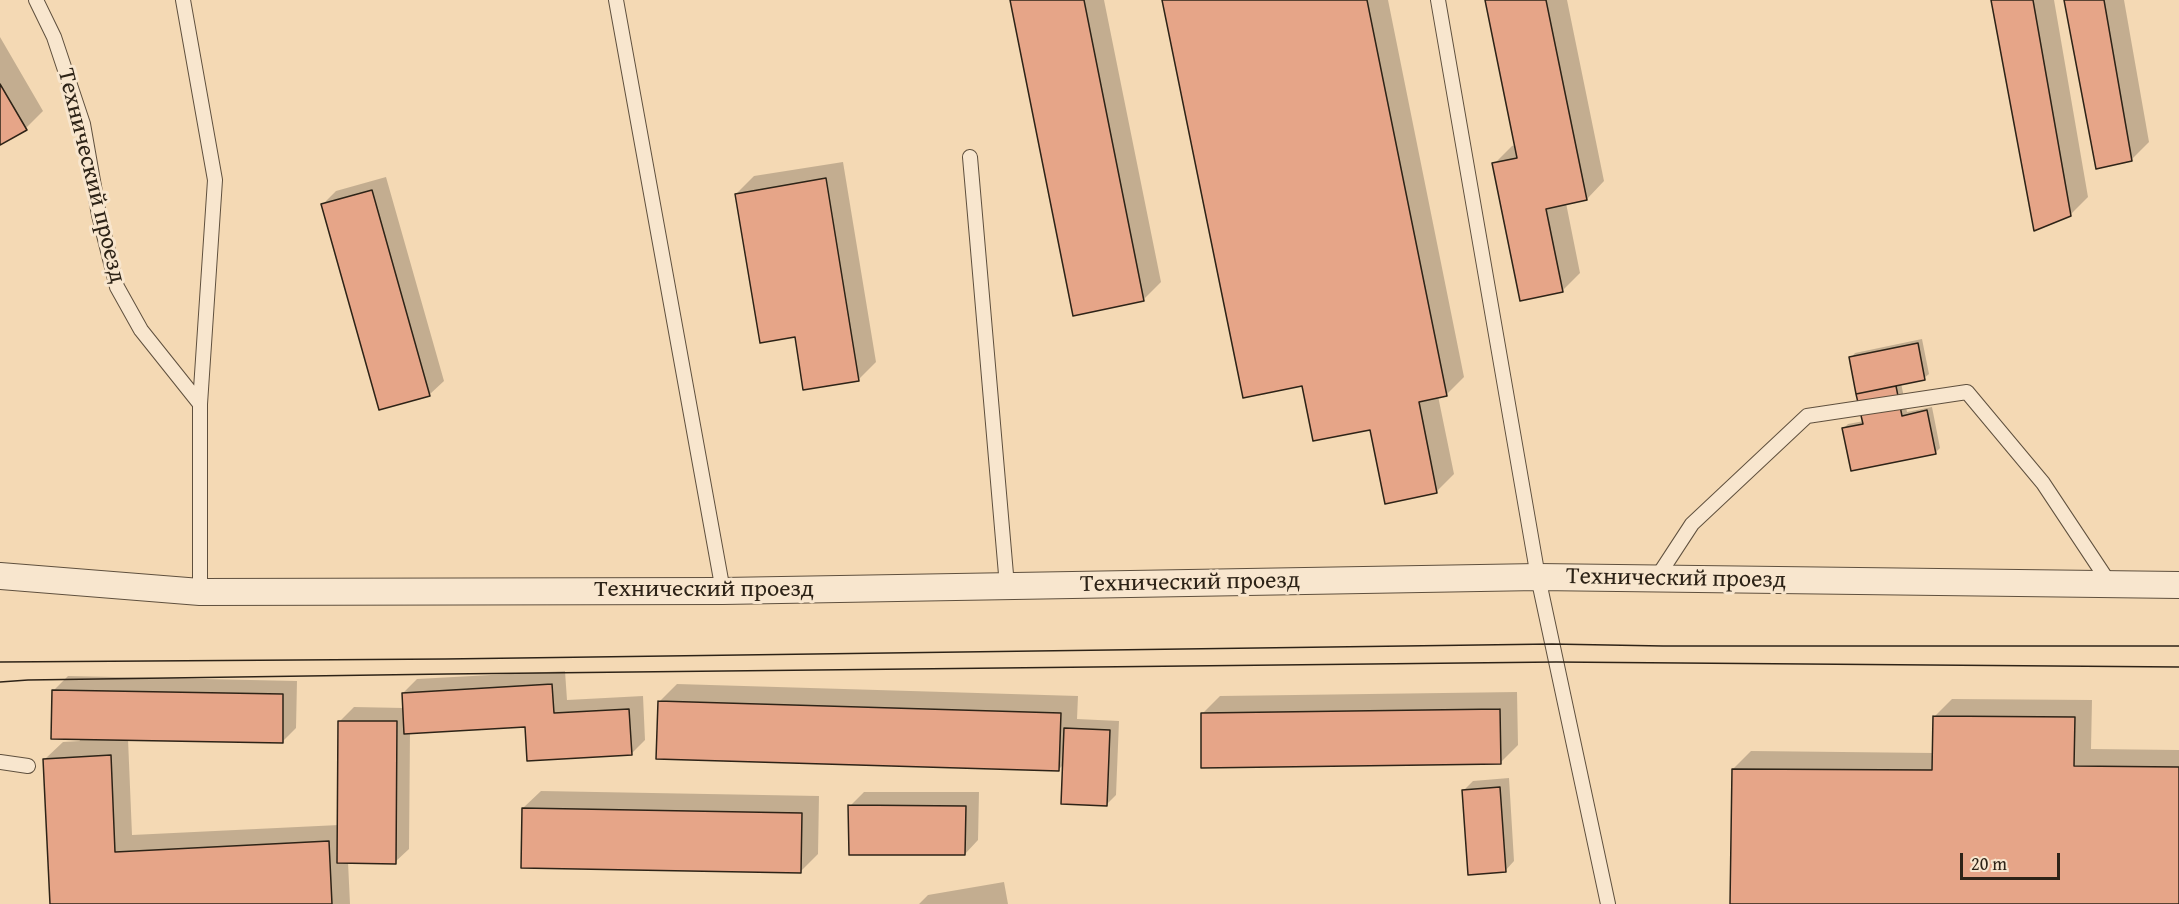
<!DOCTYPE html>
<meta charset="utf-8">
<style>
body{margin:0}
#map{position:relative;width:2179px;height:904px;overflow:hidden;background:#f4d9b4;font-family:"Gentium Book Plus",serif}
canvas{display:block}
.scale{position:absolute;left:1960px;top:853px;width:100px;height:27px;box-sizing:border-box;border:3px solid #2d2317;border-top:0;padding-left:8px;font-size:18px;line-height:21px;white-space:nowrap;color:#2d2317;-webkit-text-stroke:4px #f8e6ce;paint-order:stroke}
</style>
<div id="map">
<canvas width="2179" height="904"></canvas>
<div class="scale">20 m</div>
</div>
<script>
const context = document.querySelector('canvas').getContext('2d');
context.lineJoin = 'round';
function fill(path, color) { context.fillStyle = color; context.fill(path, 'evenodd'); }
const toPath = rows => new Path2D(rows.map(r => 'M' + r).join(''));
function trace(path, color, width, dash) { context.strokeStyle = color; context.lineWidth = width; context.lineCap = dash ? 'butt' : 'round'; context.setLineDash(dash || []); context.stroke(path); }
function label(font, color, halo, rows, align = 'center') {
  context.font = font + ' "Gentium Book Plus",serif'; context.lineWidth = 6; context.setLineDash([]); context.textBaseline = 'middle'; context.strokeStyle = halo; context.fillStyle = color; for (const [text, x, y, turn = 0] of rows) {
    context.save(); context.translate(x, y); context.rotate((+turn || 0) * Math.PI / 180); context.textAlign = isNaN(turn) ? turn : align; if (halo) context.strokeText(text, 0, 0); context.fillText(text, 0, 0); context.restore();
  }
}
fill(toPath([
 [1011,0,1104,0,1161,282,1143,300],
 [1164,0,1388,0,1464,377,1447,394,1438,396,1454,474,1437,491,1371,428,1303,384],
 [1487,0,1567,0,1604,181,1587,199,1566,203,1580,273,1562,291,1494,164,1512,146,1516,145],
 [1993,0,2054,0,2088,197,2070,215],
 [2066,0,2124,0,2149,142,2131,160],
 [0,37,43,111,26,128,0,144],
 [843,162,876,362,859,379,796,335,736,194,754,176],
 [386,177,444,381,430,394,380,409,322,205,336,191],
 [1922,339,1929,374,1924,378,1901,383,1907,412,1932,407,1940,448,1936,452,1852,470,1843,429,1848,424,1864,421,1851,358,1855,353],
 [565,671,567,700,643,696,645,740,631,754,526,725,410,732,409,849,395,862,348,862,350,904,52,904,45,759,63,742,80,741,54,690,68,676,297,681,296,728,282,742,128,739,132,835,339,825,340,721,354,707,404,708,403,693,417,679],
 [677,684,1078,696,1077,719,1119,721,1116,795,1107,804,1064,764,1058,770,659,702],
 [1517,692,1518,745,1500,763,1202,714,1220,696],
 [1952,699,2092,700,2091,749,2179,750,2179,904,1732,904,1733,769,1751,751,1934,753,1934,717],
 [1509,778,1514,861,1505,871,1464,790,1473,781],
 [541,791,819,796,818,854,800,872,523,808],
 [864,792,979,792,978,840,965,854,850,806],
 [1004,882,1008,904,919,904,928,895]
]), '#0003');
const building = toPath([
 [1010,0,1084,0,1144,301,1073,316,1010,0],
 [1162,0,1367,0,1447,396,1419,402,1437,493,1385,504,1370,430,1313,441,1302,386,1243,398,1162,0],
 [1485,0,1546,0,1587,200,1546,209,1563,292,1520,301,1492,163,1517,158,1485,0],
 [1991,0,2033,0,2071,216,2034,231,1991,0],
 [2064,0,2104,0,2132,161,2096,169,2064,0],
 [0,84,27,130,0,145,0,84],
 [826,178,859,381,803,390,795,337,760,343,735,194,826,178],
 [372,190,430,396,379,410,321,204,372,190],
 [1918,343,1925,380,1856,394,1849,357,1918,343],
 [1896,386,1902,416,1927,410,1936,454,1851,471,1842,428,1863,424,1856,394,1896,386],
 [552,684,554,713,629,709,632,755,527,761,525,727,404,734,402,693,552,684],
 [52,690,283,694,283,743,51,739,52,690],
 [658,701,1061,713,1059,771,656,759,658,701],
 [1500,709,1501,764,1201,768,1201,713,1500,709],
 [1933,716,2075,717,2074,766,2179,767,2179,904,1730,904,1732,769,1932,770,1933,716],
 [338,721,397,721,396,864,337,863,338,721],
 [1064,728,1110,730,1107,806,1061,804,1064,728],
 [111,755,115,852,329,841,332,904,50,904,43,759,111,755],
 [1500,787,1506,872,1468,875,1462,790,1500,787],
 [848,805,966,806,965,855,849,855,848,805],
 [522,808,802,813,801,873,521,868,522,808]
]);
fill(building, '#e6a588');
trace(building, '#2d2317', 1.5);
const lane = toPath([
 [36,0,54,37,83,124,99,215,117,287,141,330,200,404],
 [183,0,215,180,200,404,200,592],
 [616,0,723,591],
 [1438,0,1538,577,1608,904],
 [970,157,1007,586],
 [1656,579,1692,524,1807,416,1967,392,2043,483,2110,584],
 [0,762,28,766]
]);
const street = toPath([
 [0,576,200,592,723,591,1538,577,2179,585]
]);
trace(lane, '#5f503e', 16);
trace(street, '#5f503e', 28);
trace(lane, '#f8e6ce', 14);
trace(street, '#f8e6ce', 26);
trace(toPath([
 [0,662,445,659,1552,644,1663,646,2179,646],
 [0,682,28,680,447,674,1556,662,2179,667]
]), '#2d2317', 1.5);
label('24px', '#2d2317', '#f8e6ce', [
 ["Технический проезд",91,176,76],
 ["Технический проезд",1676,579,1],
 ["Технический проезд",1190,583,-1],
 ["Технический проезд",704,590]
]);
</script>
